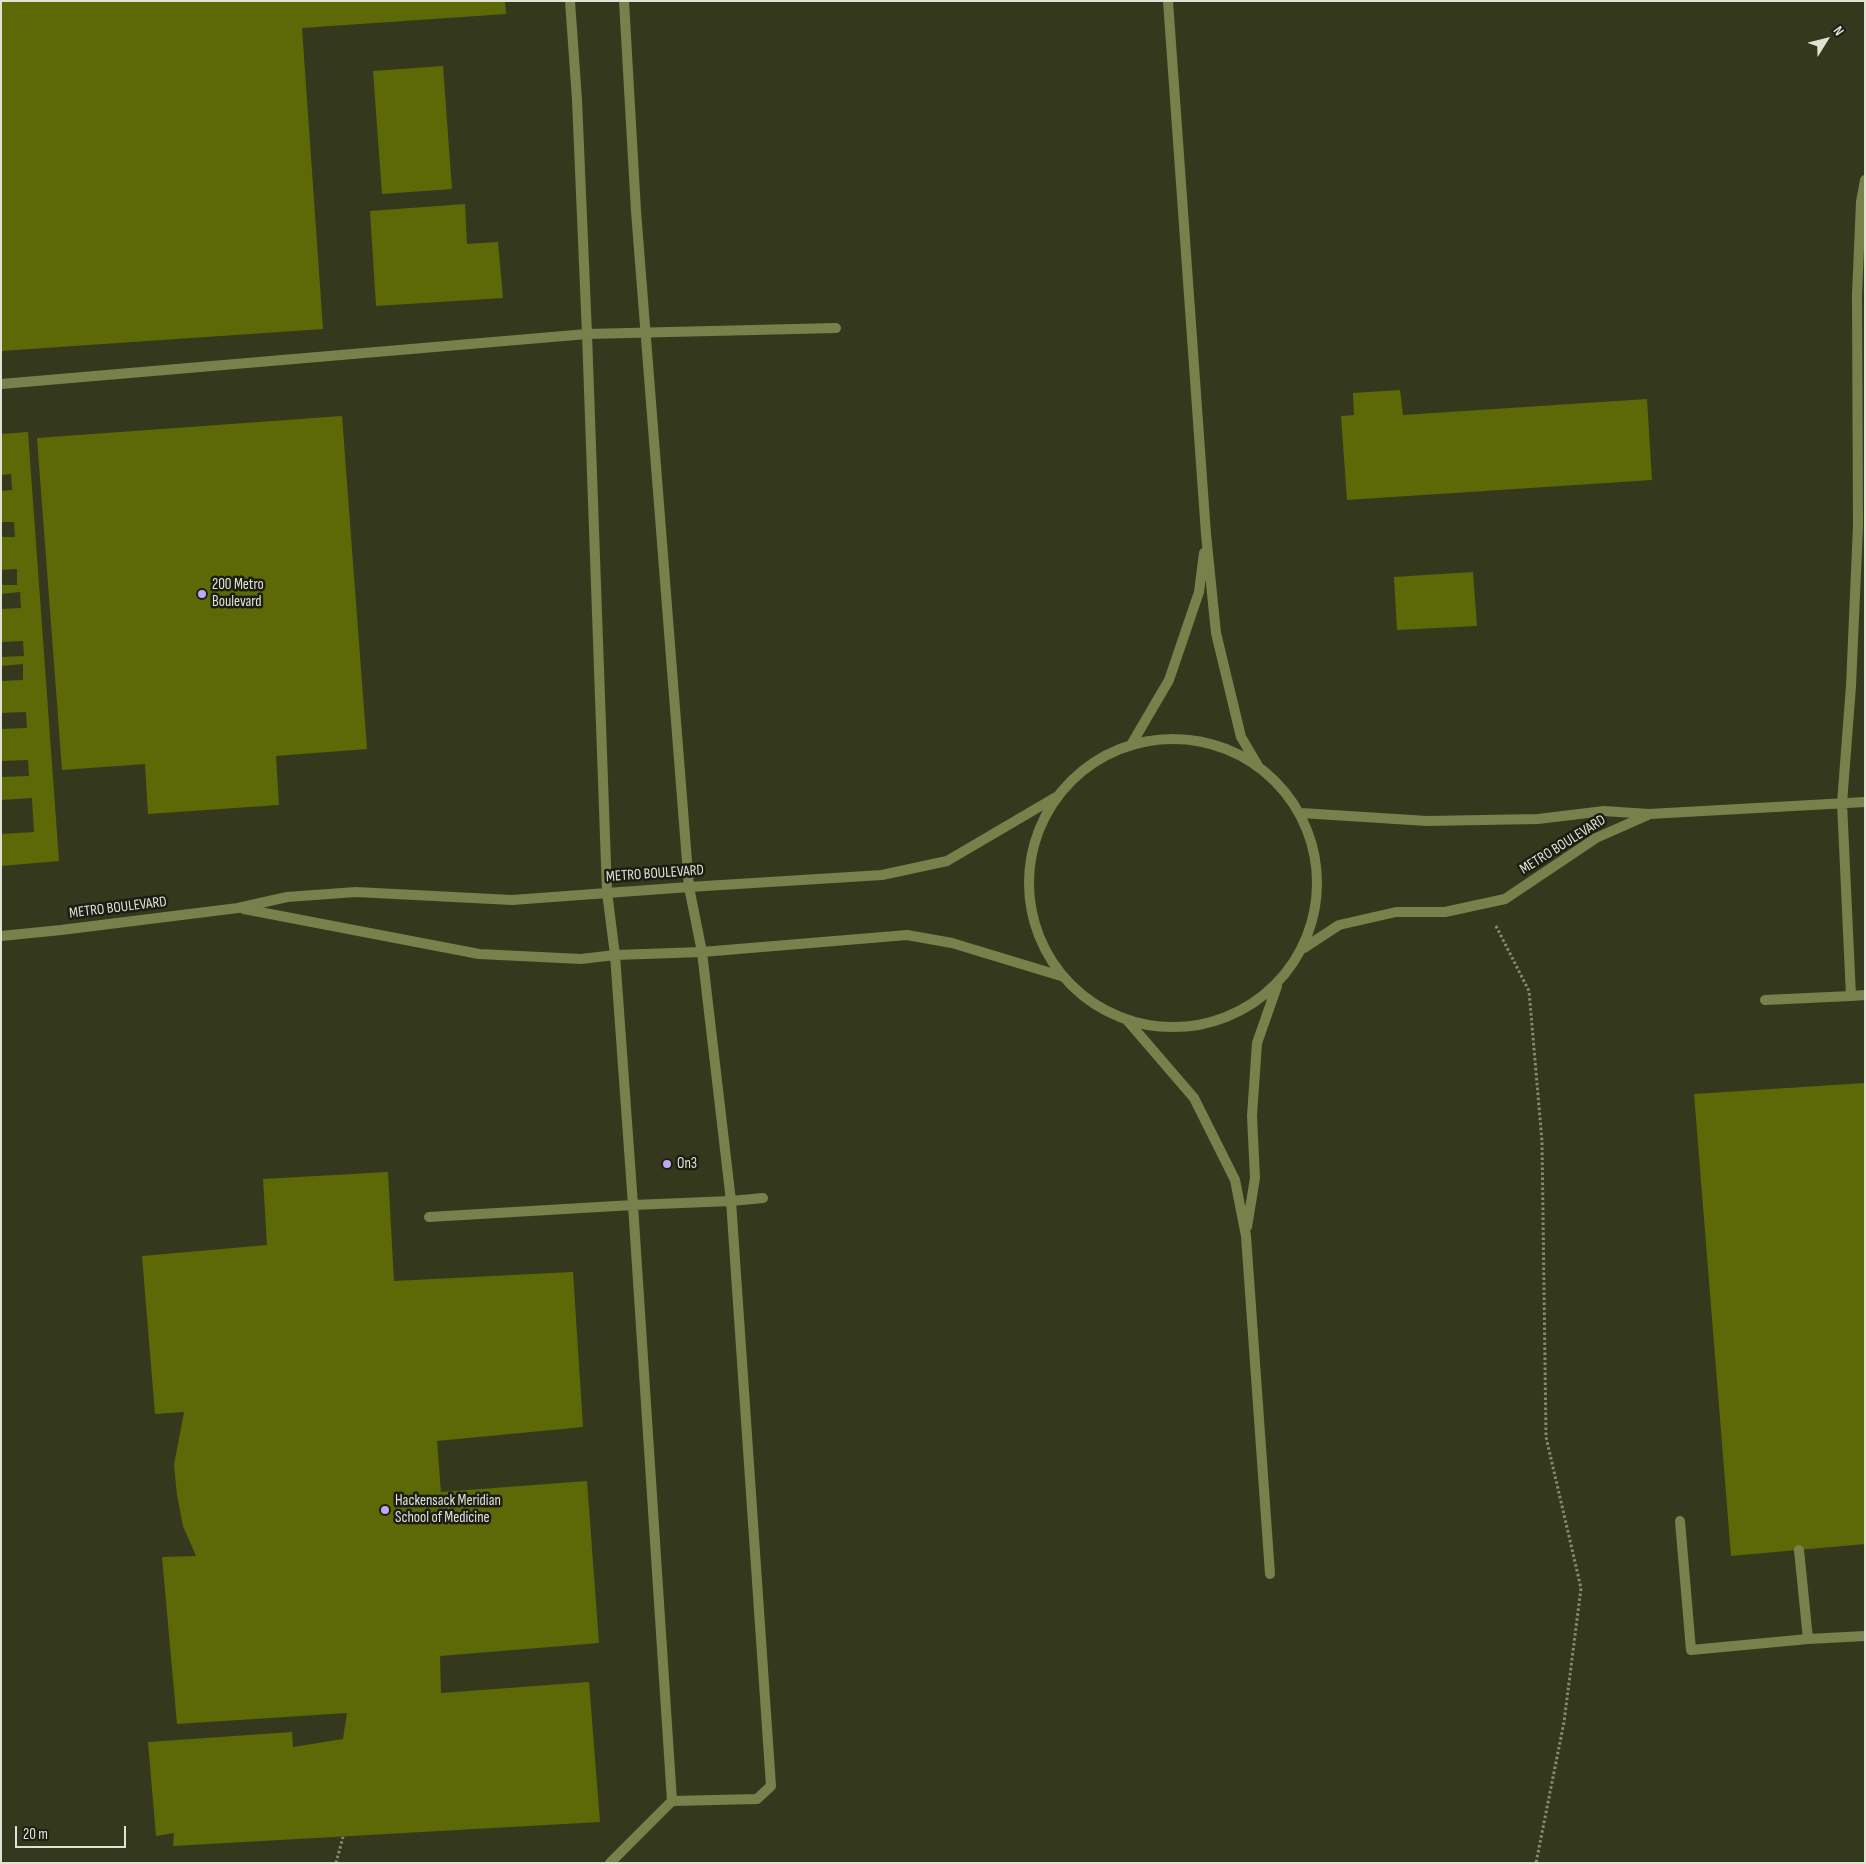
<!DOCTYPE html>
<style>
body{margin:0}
#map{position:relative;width:1866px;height:1864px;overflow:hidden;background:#34391e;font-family:"Sofia Sans Condensed",sans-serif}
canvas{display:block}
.frame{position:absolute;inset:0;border:2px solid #dfe3d3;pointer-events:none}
.north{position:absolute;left:1801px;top:15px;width:50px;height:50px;-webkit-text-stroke:4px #1c1e13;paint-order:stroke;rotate:54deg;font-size:14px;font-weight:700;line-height:20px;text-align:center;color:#dfe3d3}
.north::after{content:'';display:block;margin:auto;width:18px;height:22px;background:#dfe3d3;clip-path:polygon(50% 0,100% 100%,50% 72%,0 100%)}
.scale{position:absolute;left:15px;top:1826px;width:111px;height:22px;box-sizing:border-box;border:2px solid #dfe3d3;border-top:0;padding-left:6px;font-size:15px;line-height:18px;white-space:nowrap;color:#dfe3d3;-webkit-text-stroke:4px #1c1e13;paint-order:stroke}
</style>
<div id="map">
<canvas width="1866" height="1864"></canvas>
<div class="frame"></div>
<div class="north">N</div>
<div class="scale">20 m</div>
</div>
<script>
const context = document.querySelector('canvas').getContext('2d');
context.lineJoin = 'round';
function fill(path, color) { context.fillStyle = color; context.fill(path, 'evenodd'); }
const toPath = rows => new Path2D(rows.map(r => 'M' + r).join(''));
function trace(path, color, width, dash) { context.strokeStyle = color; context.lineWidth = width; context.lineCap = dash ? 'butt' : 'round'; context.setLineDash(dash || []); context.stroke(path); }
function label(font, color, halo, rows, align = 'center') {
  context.font = font + ' "Sofia Sans Condensed",sans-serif'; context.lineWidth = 5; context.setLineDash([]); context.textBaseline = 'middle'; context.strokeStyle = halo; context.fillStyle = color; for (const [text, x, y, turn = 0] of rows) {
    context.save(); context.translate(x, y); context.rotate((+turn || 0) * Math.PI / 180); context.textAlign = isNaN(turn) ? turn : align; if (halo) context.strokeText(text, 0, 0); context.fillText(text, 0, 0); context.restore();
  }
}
fill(toPath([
 [1,1,505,1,506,14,302,28,323,329,1,351],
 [443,66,452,189,382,194,373,71],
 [465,204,467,244,498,242,503,298,376,306,370,211],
 [1400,390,1403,415,1647,399,1652,480,1347,500,1341,416,1354,415,1353,393],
 [342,416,367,749,276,756,279,805,148,814,145,764,62,770,37,438],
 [28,432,59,861,1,866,1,834,34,832,32,798,1,800,1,777,29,776,28,760,1,761,1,729,27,728,26,712,1,713,1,681,23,680,23,664,1,666,1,657,24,656,23,641,1,642,1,609,21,608,20,592,1,594,1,585,17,585,17,569,1,570,1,537,15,537,14,522,1,522,1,491,12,490,11,474,1,475,1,434],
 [1473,572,1477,626,1397,630,1394,577],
 [1865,1083,1865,1544,1731,1556,1694,1094],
 [388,1172,394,1281,573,1272,583,1427,437,1441,441,1492,587,1481,599,1643,440,1656,441,1693,589,1682,600,1822,173,1846,174,1833,156,1836,148,1742,292,1732,293,1747,343,1739,347,1713,177,1724,162,1557,196,1556,183,1526,177,1495,174,1465,184,1412,155,1414,142,1256,267,1245,263,1179]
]), '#5d6806');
trace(toPath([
 [1496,926,1529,991,1542,1141,1546,1437,1581,1588,1564,1722,1536,1863],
 [336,1863,343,1837]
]), '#878b75', 3, [2.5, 2.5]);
trace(toPath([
 [570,1,577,100,587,334,607,892,615,955,633,1205,672,1801],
 [1168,1,1206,534,1216,633,1241,737,1257,764],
 [1865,180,1861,202,1857,295,1858,526,1851,686,1842,803,1851,996,1865,995],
 [1,384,587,334,836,328],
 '1029 883a144 144 0 1 1 288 0a144 144 0 1 1-288 0Z',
 [1131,745,1169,680,1199,592,1204,553],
 [1301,813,1427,821,1538,819,1604,811,1649,814,1865,802],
 [244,909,479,954,581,959,615,955,702,952,907,935,952,943,1061,976],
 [1,936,61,930,238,908,287,897,356,892,512,900,689,887,882,875,947,861,1056,797],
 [1304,948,1339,925,1396,912,1445,912,1505,899,1596,838,1648,815],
 [1765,1000,1851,996],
 [1126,1019,1194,1098,1235,1180,1246,1236,1270,1574],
 [429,1217,633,1205,731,1201,763,1198],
 [1247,1227,1255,1178,1252,1116,1257,1043,1277,986],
 [1680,1521,1691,1650,1808,1639,1865,1636],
 [1799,1550,1808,1639],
 [610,1863,672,1801,757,1799,771,1786,731,1201,702,952,689,887,636,211,624,1]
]), '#78814b', 10);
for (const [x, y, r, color] of [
 [202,594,5,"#bea9f4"],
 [667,1164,5,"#bea9f4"],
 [385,1510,5,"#bea9f4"]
]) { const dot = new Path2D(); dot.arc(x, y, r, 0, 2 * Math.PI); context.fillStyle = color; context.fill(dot); trace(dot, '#1c1e13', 2); }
label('15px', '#dfe3d3', '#1c1e13', [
 ["200 Metro",212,585],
 ["Boulevard",212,602],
 ["On3",677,1164],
 ["Hackensack Meridian",395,1501],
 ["School of Medicine",395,1518]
], 'left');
label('15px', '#dfe3d3', '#1c1e13', [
 ["METRO BOULEVARD",1563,845,-32],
 ["METRO BOULEVARD",655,874,-4],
 ["METRO BOULEVARD",118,908,-7]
]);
</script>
